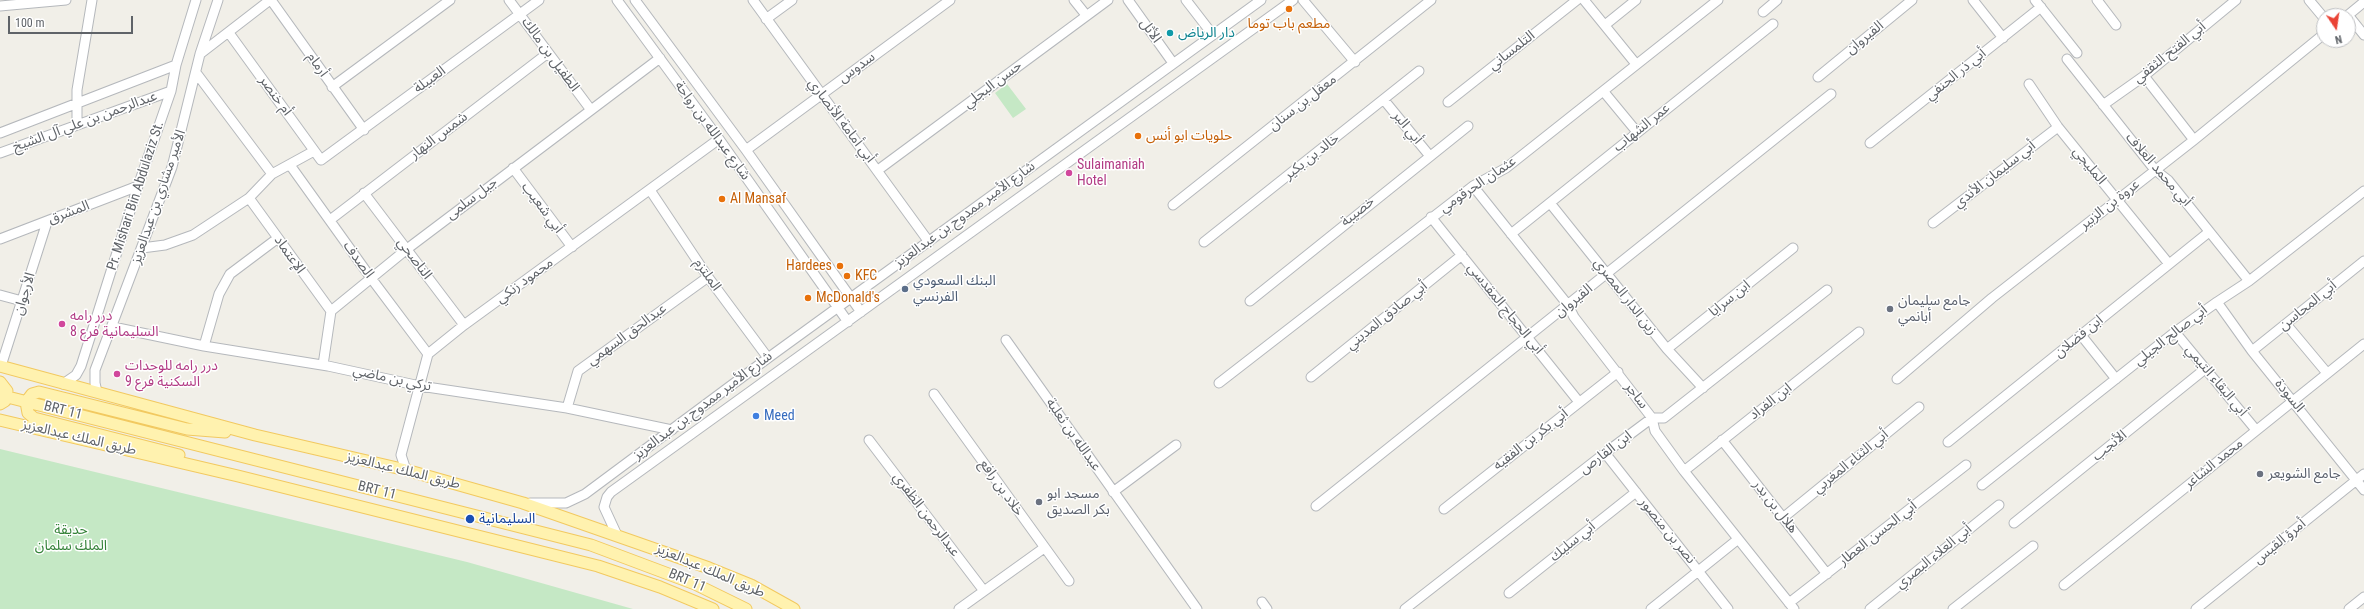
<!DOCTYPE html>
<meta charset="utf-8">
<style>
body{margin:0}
#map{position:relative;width:2364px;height:609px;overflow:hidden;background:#f1efe8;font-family:"Roboto Condensed",sans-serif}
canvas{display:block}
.north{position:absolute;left:2316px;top:8px;width:40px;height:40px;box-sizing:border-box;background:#fff;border:1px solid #bfc1c3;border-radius:50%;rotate:167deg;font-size:11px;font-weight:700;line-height:16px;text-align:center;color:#5f6368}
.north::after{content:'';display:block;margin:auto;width:14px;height:18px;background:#ea4335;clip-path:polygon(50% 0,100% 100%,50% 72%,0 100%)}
.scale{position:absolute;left:8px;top:16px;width:125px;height:18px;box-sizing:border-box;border:2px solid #5f6368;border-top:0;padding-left:5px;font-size:12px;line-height:14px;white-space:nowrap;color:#5f6368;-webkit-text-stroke:3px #fff;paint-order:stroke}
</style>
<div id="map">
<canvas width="2364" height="609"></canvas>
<div class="north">N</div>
<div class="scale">100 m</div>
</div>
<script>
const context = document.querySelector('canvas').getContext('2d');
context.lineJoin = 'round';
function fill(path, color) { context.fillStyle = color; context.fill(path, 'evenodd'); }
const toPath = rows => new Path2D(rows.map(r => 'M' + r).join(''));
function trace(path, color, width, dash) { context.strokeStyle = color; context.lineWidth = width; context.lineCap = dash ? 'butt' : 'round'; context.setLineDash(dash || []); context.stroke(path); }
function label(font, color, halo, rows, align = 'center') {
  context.font = font + ' "Roboto Condensed","Noto Sans Arabic",sans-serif'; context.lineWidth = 3; context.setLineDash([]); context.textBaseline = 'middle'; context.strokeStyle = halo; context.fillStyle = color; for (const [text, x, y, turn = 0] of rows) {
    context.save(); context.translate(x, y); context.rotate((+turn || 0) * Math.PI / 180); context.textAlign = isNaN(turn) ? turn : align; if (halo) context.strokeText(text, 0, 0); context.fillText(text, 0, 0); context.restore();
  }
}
fill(toPath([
 [1007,84,1026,109,1013,118,995,93],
 [0,449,467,562,633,609,0,609]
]), '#c5e8c5');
const minor = toPath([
 [271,0,364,130],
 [509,0,591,110],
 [617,0,719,139,848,322],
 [635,0,746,150,861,312],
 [753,0,929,242],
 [1074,0,1086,15],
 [1128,0,1173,63],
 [1186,0,1213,35],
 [1303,0,1355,62],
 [1584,0,1636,64],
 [1973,0,2003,38],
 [2035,0,2077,53],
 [2097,0,2116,25],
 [2309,0,2324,18],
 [0,6,66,0],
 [1763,12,1777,0],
 [2348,15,2364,35],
 [2347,16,2364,2],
 [766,19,792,0],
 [1605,25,1636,0],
 [229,33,321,160,539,0],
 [200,54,270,0],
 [2067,59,2155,170,2168,180,2249,281],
 [197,74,272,174],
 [2144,76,2194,140],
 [1818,77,1912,0],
 [2029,84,2058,127,2169,264],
 [332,87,450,0],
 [1604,92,1637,132],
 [1384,100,1429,155],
 [1448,102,1577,0],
 [2103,105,2144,76,2236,0],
 [77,125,77,90,92,0],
 [0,133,176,65],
 [1870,143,2041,7],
 [746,150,950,0],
 [0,153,171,91],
 [290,165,371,278,428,354],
 [513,168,572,247],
 [878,170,1108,0],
 [1473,186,1568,305,1574,317,1652,418,1655,431,1684,471,1794,609],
 [650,190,708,277,768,358],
 [364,193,464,325],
 [249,198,331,311],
 [1550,203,1667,349,1703,388],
 [1173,205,1431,0],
 [1431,217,1579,402],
 [330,220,548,53],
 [1933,223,2058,127],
 [1511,234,1773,24],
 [0,239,138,186],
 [1204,242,1419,71],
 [142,248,165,245,193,235,249,198,272,174,314,151],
 [0,295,22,301],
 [1250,301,1468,126],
 [2217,302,2252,351,2364,490],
 [2286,324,2327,373],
 [113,327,204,346,328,366,420,386,567,408,672,430],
 [2175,332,2256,430],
 [2081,335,2116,379],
 [1006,340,1197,609],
 [204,346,219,294,230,274,278,238],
 [1667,349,1793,248],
 [2252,351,2364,261],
 [323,365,331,311,407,249,660,58],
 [1,366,47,222],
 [1311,377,1462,255],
 [1897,379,1992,298,2194,140,2324,34],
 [1219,383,1473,186,1506,168,1718,0],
 [63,384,76,375,81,366,138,186,171,91,176,65,196,0],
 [97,392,95,383,95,370,172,167,200,54,218,0],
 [934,394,1069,581],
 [567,408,578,371,708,277],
 [869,440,984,591],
 [1722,440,1827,574],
 [1948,442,2209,232],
 [1605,453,1728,609],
 [406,470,401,455,428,354,464,325,719,139],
 [1684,471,1859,332],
 [1982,485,2175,332,2217,302,2249,281,2364,191],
 [1113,492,1176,445],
 [530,503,566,503,585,494,768,358,1261,0],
 [1316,506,1831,94],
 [1444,509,1618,372],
 [1784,517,1919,407],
 [2014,523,2205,369],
 [616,533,604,507,607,497,611,492,1293,0],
 [2064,585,2364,344],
 [1509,593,1636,492],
 [1262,602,1267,609],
 [1789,603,1966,465],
 [959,609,1044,548],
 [1405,609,1605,453,1652,418,1664,418,1827,290],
 [1651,609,1737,540],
 [1870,609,1999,505],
 [1953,609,2033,546],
 [2196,609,2364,474],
 [2349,609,2364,597]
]);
const major = toPath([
 [0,366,255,435,406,470,523,503,709,568,751,585,794,609],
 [0,382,7,391,5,401,0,404],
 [0,395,591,545,695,584,746,609],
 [0,420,238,476,598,566,660,587,713,609],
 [179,455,34,418,28,413,26,402,32,394,39,392,187,429,225,432]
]);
trace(minor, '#b5b8bc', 11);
trace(major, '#f2c960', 13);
trace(minor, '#fff', 9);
trace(major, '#fff2af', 11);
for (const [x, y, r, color] of [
 [1289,9,4,"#e8710a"],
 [1170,33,4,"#0f9aa8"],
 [1138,136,4,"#e8710a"],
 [1069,173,4,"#d1479c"],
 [722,199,4,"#e8710a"],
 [840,266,4,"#e8710a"],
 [847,276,4,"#e8710a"],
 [905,289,4,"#5c6f8a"],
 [808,298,4,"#e8710a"],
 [1890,309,4,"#6b7280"],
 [62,324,4,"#d1479c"],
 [117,374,4,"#d1479c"],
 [756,416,4,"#3f7fe0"],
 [2260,474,4,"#6b7280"],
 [1039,502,4,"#6b7280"],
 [470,519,5,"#1a4fb4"]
]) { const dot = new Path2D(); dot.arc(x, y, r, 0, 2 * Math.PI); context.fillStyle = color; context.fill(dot); trace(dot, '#fff', 1.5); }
label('14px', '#c56008', '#fff', [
 ["مطعم باب توما",1289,24,"center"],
 ["حلويات ابو أنس",1146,136],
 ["Al Mansaf",730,199],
 ["Hardees",832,266,"right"],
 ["KFC",855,276],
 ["McDonald's",816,298]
], 'left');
label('14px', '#5f6368', '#fff', [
 ["الأثل",1150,31,55],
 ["القيروان",1865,38,-39],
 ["التلمساني",1512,51,-38],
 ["أبي الفتح الثقفي",2170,53,-39],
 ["الطفيل بن مالك",550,55,54],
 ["أرمام",317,65,55],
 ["سدوس",857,68,-36],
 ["أبي ذر الحنفي",1956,75,-39],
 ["العبيلة",430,80,-36],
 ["حسن البجلي",993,85,-37],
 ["أم خنصر",275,96,54],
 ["معقل بن سنان",1303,103,-38],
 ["أبي أمامة الأنصاري",841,121,53],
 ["عبدالرحمن بن علي آل الشيخ",85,122,-20],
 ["أبي البر",1407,128,51],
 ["عمر الشهاب",1642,128,-39],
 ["شارع عبدالله بن رواحة",712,131,54],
 ["شمس النهار",439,136,-37],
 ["خالد بن بكير",1312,157,-38],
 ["المليجي",2089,166,51],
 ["أبي محمد العلاف",2158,170,49],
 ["أبي سليمان الأندي",1995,175,-38],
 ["عثمان الحرقومي",1478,185,-34],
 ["Pr. Mishari Bin Abdulaziz St.",136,196,-72],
 ["الأمير مشاري بن عبدالعزيز",159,197,-71],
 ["جبل سلمى",472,199,-37],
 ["عروة بن الزبير",2110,205,-38],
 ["أبي شعيب",542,208,53],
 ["خصيبة",1358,212,-39],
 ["المشرق",69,213,-21],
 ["شارع الأمير ممدوح بن عبدالعزيز",965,215,-36],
 ["الإعتماد",289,255,55],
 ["الناصحي",414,259,53],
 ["الصدف",358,260,54],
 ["الملتزم",707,275,55],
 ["محمود زنكي",525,281,-36],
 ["الأرجوان",25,294,-73],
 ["زين الدار المصري",1625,297,52],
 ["ابن سرايا",1730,299,-39],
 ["القيروان",1574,301,-39],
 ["أبي المحاسن",2308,306,-39],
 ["أبي الحجاج المقدسي",1505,309,51],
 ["أبي صادق المديني",1387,316,-39],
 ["عبدالحق السهمي",627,335,-36],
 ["أبي صالح الجيلي",2171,336,-38],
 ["ابن فضلان",2079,337,-39],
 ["تركي بن ماضي",392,379,12],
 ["أبي البقاء التيمي",2216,381,50],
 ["ساجر",1636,396,53],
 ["السودة",2289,396,51],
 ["ابن الفراد",1771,402,-38],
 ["شارع الأمير ممدوح بن عبدالعزيز",703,406,-37],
 ["BRT 11",63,411,14],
 ["عبدالله بن ثعلبة",1073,435,55],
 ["طريق الملك عبدالعزيز",79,438,13],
 ["أبي بكر بن الفقيه",1531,440,-38],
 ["الأنجب",2110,446,-39],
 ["ابن القارص",1606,453,-37],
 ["أبي الثناء المغربي",1851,462,-39],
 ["محمد الشاعر",2214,464,-39],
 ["طريق الملك عبدالعزيز",403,471,14],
 ["خلاد بن رافع",1001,488,55],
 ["BRT 11",377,491,14],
 ["هلال بن بدر",1775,507,52],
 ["عبدالرحمن الظفري",926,515,53],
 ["نصر بن منصور",1667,531,51],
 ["أبي الحسن العطار",1878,534,-38],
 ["أبي سليك",1573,542,-39],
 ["أمرؤ القيس",2280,542,-39],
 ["أبي العلاء البصري",1934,557,-39],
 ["طريق الملك عبدالعزيز",710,571,23],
 ["BRT 11",687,581,23]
]);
label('14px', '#0d838f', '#fff', [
 ["دار الرياض",1178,33]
], 'left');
label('14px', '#b23c85', '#fff', [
 ["Sulaimaniah",1077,165],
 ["Hotel",1077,181],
 ["درر رامه",70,316],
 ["السليمانية فرع 8",70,332],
 ["درر رامه للوحدات",125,366],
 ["السكنية فرع 9",125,382]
], 'left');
label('14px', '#4e5e75', '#fff', [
 ["البنك السعودي",913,281],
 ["الفرنسي",913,297]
], 'left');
label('14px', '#5b616d', '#fff', [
 ["جامع سليمان",1898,301],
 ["أبانمي",1898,317],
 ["جامع الشويعر",2268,474],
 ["مسجد ابو",1047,494],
 ["بكر الصديق",1047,510]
], 'left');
label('14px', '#366cbe', '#fff', [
 ["Meed",764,416]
], 'left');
label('14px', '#164399', '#fff', [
 ["السليمانية",479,519]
], 'left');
label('14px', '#348238', '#fff', [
 ["حديقة",71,530],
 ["الملك سلمان",71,546]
]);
</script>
